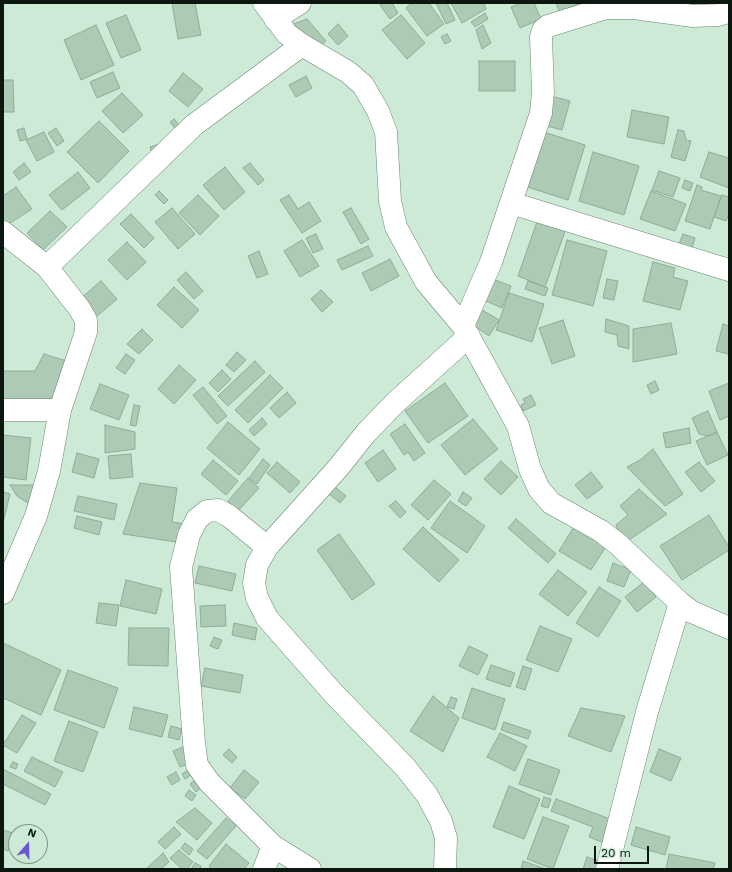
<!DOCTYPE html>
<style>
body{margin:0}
#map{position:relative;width:732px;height:872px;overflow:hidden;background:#ccead5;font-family:"Work Sans",sans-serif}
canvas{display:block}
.frame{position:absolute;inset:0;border:4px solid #0c1710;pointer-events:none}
.north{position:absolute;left:8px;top:824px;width:40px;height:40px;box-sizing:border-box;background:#ccead5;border:1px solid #7f9686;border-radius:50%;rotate:20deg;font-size:11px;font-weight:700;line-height:16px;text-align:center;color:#0c1710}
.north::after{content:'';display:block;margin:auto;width:14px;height:18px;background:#6a57d1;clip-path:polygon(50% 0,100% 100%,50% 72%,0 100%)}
.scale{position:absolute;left:594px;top:846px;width:55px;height:18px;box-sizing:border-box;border:2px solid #0c1710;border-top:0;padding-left:5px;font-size:12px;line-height:14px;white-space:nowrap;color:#0c1710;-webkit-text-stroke:3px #ccead5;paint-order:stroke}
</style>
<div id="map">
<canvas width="732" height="872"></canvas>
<div class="frame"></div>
<div class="north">N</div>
<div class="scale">20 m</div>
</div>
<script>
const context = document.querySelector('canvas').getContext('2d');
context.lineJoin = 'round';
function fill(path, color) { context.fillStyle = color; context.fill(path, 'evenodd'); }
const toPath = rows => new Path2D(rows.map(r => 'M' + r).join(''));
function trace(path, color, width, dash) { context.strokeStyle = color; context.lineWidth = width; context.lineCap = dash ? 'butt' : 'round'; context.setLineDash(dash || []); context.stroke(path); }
const building = toPath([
 [172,3,195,3,201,35,178,39,172,3],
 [384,3,392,3,398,13,390,19,380,5,384,3],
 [412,3,429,3,444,24,427,36,406,8,412,3],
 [436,3,447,3,455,20,446,24,436,3],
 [451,3,484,3,486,9,462,23,451,3],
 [520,3,534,3,541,19,520,28,511,7,520,3],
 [556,3,582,3,559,11,556,3],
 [485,13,488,19,475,27,471,22,485,13],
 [126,15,141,50,121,58,106,23,126,15],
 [401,15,425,43,407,59,382,30,401,15],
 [307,19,326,41,315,50,291,25,307,19],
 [338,24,348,36,338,45,328,34,338,24],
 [96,25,114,65,81,80,64,40,96,25],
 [483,25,491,43,482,49,476,30,483,25],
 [447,34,451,41,445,44,441,37,447,34],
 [479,61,515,61,515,91,479,91,479,61],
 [113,72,120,88,97,98,90,82,113,72],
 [183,73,203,89,188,107,169,91,183,73],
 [306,76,312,88,296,97,289,85,306,76],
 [3,80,13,80,14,112,3,112,3,80],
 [122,93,143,115,123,133,102,111,122,93],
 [551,96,570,101,562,130,543,125,551,96],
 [632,110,669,117,664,144,627,137,632,110],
 [174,119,181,127,177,131,170,122,174,119],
 [99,121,129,151,98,183,67,152,99,121],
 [24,128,27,139,20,141,17,130,24,128],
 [56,128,64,141,57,146,48,133,56,128],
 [537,130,585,145,568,200,521,185,537,130],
 [678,130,684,131,686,140,691,141,685,161,671,157,678,130],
 [44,132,54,152,37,161,26,140,44,132],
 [159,144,153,156,150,147,159,144],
 [593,152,639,166,624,215,579,201,593,152],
 [709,152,729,158,729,188,700,177,709,152],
 [24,163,31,172,19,180,13,172,24,163],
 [250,163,264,180,258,185,243,168,250,163],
 [225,167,245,192,224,210,203,185,225,167],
 [659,171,680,178,673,197,652,190,659,171],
 [78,172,90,188,62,210,49,195,78,172],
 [685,180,693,183,690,191,682,188,685,180],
 [697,185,702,187,701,190,721,196,710,229,685,221,697,185],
 [16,187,32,209,7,225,3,219,3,196,16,187],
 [159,191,168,200,164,204,155,195,159,191],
 [651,191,686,204,675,231,640,219,651,191],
 [198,195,219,216,200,235,179,213,198,195],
 [289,195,298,209,309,202,321,221,302,233,280,200,289,195],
 [722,195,729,197,729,214,726,221,714,217,722,195],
 [172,208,195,234,178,249,155,222,172,208],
 [351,208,369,239,361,244,343,212,351,208],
 [50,211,67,227,43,250,27,233,50,211],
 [131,214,154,238,144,248,120,224,131,214],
 [538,219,566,229,545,287,518,276,538,219],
 [316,234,323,249,313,253,306,238,316,234],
 [683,234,695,238,692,248,679,244,683,234],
 [302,240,319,266,300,277,284,251,302,240],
 [567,240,607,251,593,306,552,295,567,240],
 [127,242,146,262,127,280,108,260,127,242],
 [368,246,373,256,342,270,337,260,368,246],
 [259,251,268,274,257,278,248,256,259,251],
 [390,259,399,276,371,291,362,273,390,259],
 [653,262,675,268,673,277,688,281,680,310,643,301,653,262],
 [186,272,203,291,194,299,177,280,186,272],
 [490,278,511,286,502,308,481,299,490,278],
 [607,279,618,281,614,300,603,298,607,279],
 [101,281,117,299,96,317,80,299,101,281],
 [528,281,548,288,545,296,525,289,528,281],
 [174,287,199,310,182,328,157,305,174,287],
 [321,290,333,302,322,312,311,299,321,290],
 [509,293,544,304,532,342,496,330,509,293],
 [479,308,499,320,489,336,470,323,479,308],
 [606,319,629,326,629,349,618,346,617,335,605,332,606,319],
 [563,320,575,356,552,364,539,328,563,320],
 [671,323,677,354,633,362,633,329,671,323],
 [723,324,729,326,729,354,716,351,723,324],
 [142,329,153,340,139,354,127,344,142,329],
 [237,352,246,360,234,372,226,365,237,352],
 [44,354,70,362,61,392,42,404,3,403,3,371,35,371,44,354],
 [126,354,135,360,125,374,116,368,126,354],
 [255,361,265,372,228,406,218,396,255,361],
 [179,365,196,380,174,404,158,389,179,365],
 [222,370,231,379,218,392,209,383,222,370],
 [270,375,283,388,248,423,235,410,270,375],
 [655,381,659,390,651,394,647,385,655,381],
 [445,383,468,416,428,443,405,411,445,383],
 [729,383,729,416,720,420,709,391,729,383],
 [100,384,129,395,119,420,90,409,100,384],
 [203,387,227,416,217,424,193,395,203,387],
 [287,392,296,403,279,418,270,408,287,392],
 [531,395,536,405,523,411,521,405,525,403,523,399,531,395],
 [134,405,140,406,136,426,130,425,134,405],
 [708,411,717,432,708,436,699,434,692,418,708,411],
 [262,418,267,424,254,436,249,430,262,418],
 [473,419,498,449,465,475,441,445,473,419],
 [228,422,260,449,239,475,207,448,228,422],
 [405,424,425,453,414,461,408,452,404,455,390,434,405,424],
 [105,425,135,432,135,449,105,453,105,425],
 [689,428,691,443,666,448,663,433,689,428],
 [717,432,728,455,707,465,696,441,717,432],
 [3,435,31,438,26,480,3,477,3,435],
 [653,449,683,494,665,506,627,467,640,460,653,449],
 [383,450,396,469,378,482,365,463,383,450],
 [77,453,99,459,94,478,72,472,77,453],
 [131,454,133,477,110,479,108,456,131,454],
 [263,459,270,465,257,484,249,478,263,459],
 [213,460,238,481,226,495,201,474,213,460],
 [501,461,518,477,501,495,484,479,501,461],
 [277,462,300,482,290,493,267,473,277,462],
 [699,462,715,481,701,492,685,472,699,462],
 [591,472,603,487,587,499,575,485,591,472],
 [248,478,259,488,238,511,228,501,248,478],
 [434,480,451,494,428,520,411,505,434,480],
 [140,483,177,488,172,522,186,524,183,543,123,534,140,483],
 [10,485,36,485,36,508,17,496,10,485],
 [334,486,346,496,340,503,328,493,334,486],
 [639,489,667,514,629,540,620,536,616,525,628,515,620,506,639,489],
 [3,492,10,494,3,523,3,492],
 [463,492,472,498,466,506,458,501,463,492],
 [78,496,117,504,114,520,74,511,78,496],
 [396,501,406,512,400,518,389,506,396,501],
 [450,501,485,526,467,553,431,528,450,501],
 [709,515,729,547,729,550,682,580,660,546,709,515],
 [77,516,102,522,99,535,74,528,77,516],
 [516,519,556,554,548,563,508,528,516,519],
 [575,525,607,545,591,570,559,551,575,525],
 [423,527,459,560,439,582,403,549,423,527],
 [339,534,375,584,352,600,317,550,339,534],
 [613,563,631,570,624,587,607,581,613,563],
 [199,566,236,574,232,591,195,583,199,566],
 [558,570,587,592,568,616,539,594,558,570],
 [126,580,162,589,156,614,120,606,126,580],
 [644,582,656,597,637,612,625,597,644,582],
 [599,587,621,601,598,637,576,623,599,587],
 [99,603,119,605,116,626,96,623,99,603],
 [225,605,226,626,201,627,200,606,225,605],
 [234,623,257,628,255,640,232,635,234,623],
 [540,626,572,639,558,672,526,660,540,626],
 [129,628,169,628,168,666,128,665,129,628],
 [214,637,222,640,218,649,210,646,214,637],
 [3,643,61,670,41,715,3,698,3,643],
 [469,646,488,655,478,675,459,666,469,646],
 [491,665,515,673,510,687,486,679,491,665],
 [523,666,532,669,525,690,516,687,523,666],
 [205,668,243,675,240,693,201,686,205,668],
 [68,670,118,688,104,728,54,710,68,670],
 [472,688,505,699,495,730,462,718,472,688],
 [433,696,459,718,443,752,410,731,433,696],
 [451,697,457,699,454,709,447,707,451,697],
 [134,707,168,715,162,737,129,729,134,707],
 [581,708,625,716,611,752,568,736,581,708],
 [22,715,36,723,17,753,3,745,22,715],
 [69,721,98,732,83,772,54,761,69,721],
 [504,722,531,731,528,739,501,730,504,722],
 [171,726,182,729,179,740,168,737,171,726],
 [500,733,527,746,515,771,487,757,500,733],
 [183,747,190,763,180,767,173,751,183,747],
 [229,749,237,757,232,763,223,755,229,749],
 [659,749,681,758,671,781,650,772,659,749],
 [32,757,63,772,55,787,24,771,32,757],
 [528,759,560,770,551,795,519,784,528,759],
 [13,762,18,764,16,769,10,767,13,762],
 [3,769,51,794,45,805,3,784,3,769],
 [188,770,191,775,185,779,182,774,188,770],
 [244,770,259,782,245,799,230,788,244,770],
 [176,772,180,780,172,785,167,777,176,772],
 [195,780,201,788,196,792,190,784,195,780],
 [509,786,540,799,524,839,493,827,509,786],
 [189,790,196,795,192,801,185,796,189,790],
 [544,797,551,799,548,808,541,806,544,797],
 [556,799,613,820,604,843,589,837,593,827,551,811,556,799],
 [195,808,212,823,197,840,176,822,195,808],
 [543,817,569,826,553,869,527,859,543,817],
 [226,818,236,826,207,859,197,851,226,818],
 [174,827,181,834,165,849,158,842,174,827],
 [636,827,670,837,665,855,631,845,636,827],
 [3,830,13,833,8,851,3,849,3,830],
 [185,843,193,849,189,855,181,848,185,843],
 [226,844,249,863,244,869,212,869,209,866,226,844],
 [179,850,193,862,187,869,182,869,170,858,179,850],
 [163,853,169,862,161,869,146,869,163,853],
 [669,854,715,863,713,869,666,869,669,854],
 [587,857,604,863,602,869,583,869,587,857],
 [523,861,546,869,521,869,523,861],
 [195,863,201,866,200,869,191,869,195,863]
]);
fill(building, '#adcab5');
trace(building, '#8fac98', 1);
const street = toPath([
 [264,3,287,34,302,45,348,72,363,85,378,111,386,132,390,201,396,227,426,282,463,326,518,426,530,469,539,489,551,503,601,531,619,545,680,603,692,612,729,628],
 [275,19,300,3],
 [511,203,729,270],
 [3,232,47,267,79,308,86,320,86,332,60,410,49,471,36,516,3,593],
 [47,267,194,125,302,45],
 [463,326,491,262,541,113,543,92,541,37,543,30,548,26,606,8,634,8,693,16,718,15,729,12],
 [3,410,60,410],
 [267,547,229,516,218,510,207,511,197,519,189,535,181,567,194,743,197,765,209,782,273,846,310,869],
 [264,869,273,846],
 [445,869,446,838,441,821,427,795,405,767,334,694,267,618,257,598,254,583,257,565,267,547,338,468,366,433,396,402,469,336],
 [607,869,647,712,680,603]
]);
trace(street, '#6b8673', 23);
trace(street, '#fff', 22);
</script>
